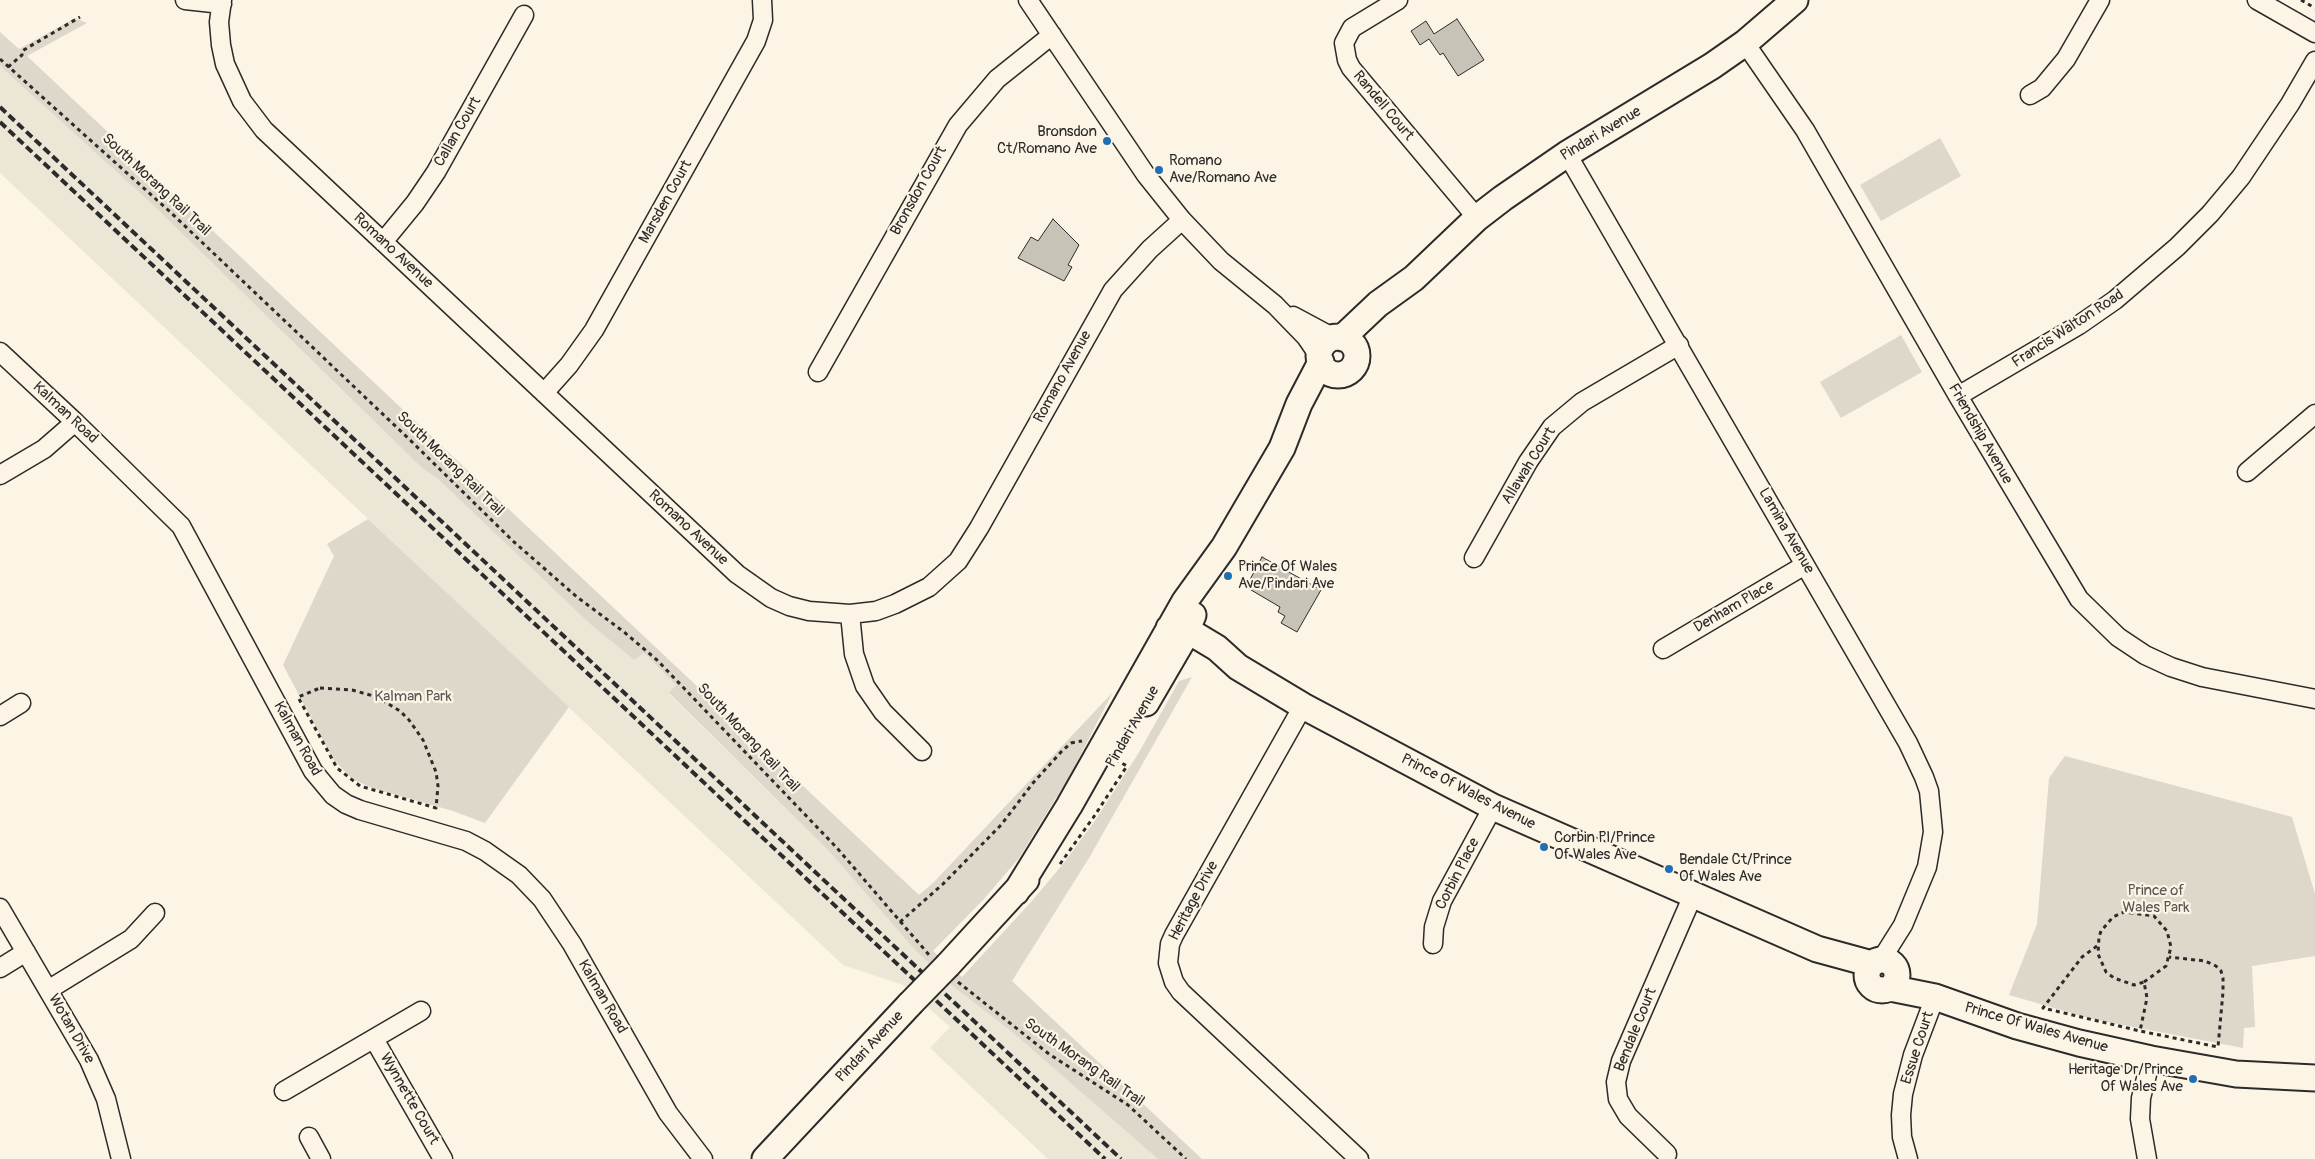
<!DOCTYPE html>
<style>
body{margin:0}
canvas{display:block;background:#fcf5e5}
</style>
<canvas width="2315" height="1159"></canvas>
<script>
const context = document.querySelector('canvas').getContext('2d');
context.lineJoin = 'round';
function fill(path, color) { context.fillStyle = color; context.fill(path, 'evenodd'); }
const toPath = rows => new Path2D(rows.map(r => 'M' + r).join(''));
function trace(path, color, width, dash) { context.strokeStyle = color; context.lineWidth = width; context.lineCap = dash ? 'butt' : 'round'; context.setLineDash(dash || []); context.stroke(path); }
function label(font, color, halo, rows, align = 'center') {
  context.font = font + ' Pangolin,sans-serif'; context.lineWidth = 4.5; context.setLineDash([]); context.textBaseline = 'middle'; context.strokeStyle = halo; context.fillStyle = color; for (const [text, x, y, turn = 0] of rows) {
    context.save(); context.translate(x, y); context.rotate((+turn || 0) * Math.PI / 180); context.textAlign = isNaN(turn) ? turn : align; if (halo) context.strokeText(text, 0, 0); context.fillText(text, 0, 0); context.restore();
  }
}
fill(toPath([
 [0,66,152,204,422,468,438,479,589,623,634,660,644,653,676,685,669,694,828,850,916,951,955,988,1012,1032,1158,1159,1048,1159,930,1048,950,1027,903,985,843,965,0,173]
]), '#ece6d7');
fill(toPath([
 [75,18,87,23,27,56,919,895,934,882,1113,692,1069,777,1019,858,984,899,933,951,962,977,1031,902,1063,864,1094,822,1138,754,1179,681,1192,677,1089,858,1012,981,1202,1159,1158,1159,1012,1032,955,988,916,951,828,850,669,693,676,685,644,653,634,660,589,623,438,479,422,468,152,204,0,66,0,32,19,49],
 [1940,138,1961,176,1881,221,1860,185],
 [1901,335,1922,372,1841,418,1820,382],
 [368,519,569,707,485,823,453,811,372,788,352,779,333,759,283,665,334,556,327,544],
 [2065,756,2292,817,2315,894,2315,956,2252,966,2255,1027,2244,1028,2243,1048,2092,1019,2009,995,2037,924,2049,778]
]), '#ded8ca');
const building = toPath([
 [1457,19,1484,60,1458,76,1443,53,1440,55,1429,39,1420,45,1411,31,1426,21,1434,34,1457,19],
 [1053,219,1079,245,1068,265,1072,267,1064,281,1018,258,1031,237,1038,241,1053,219],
 [1262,557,1321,590,1297,632,1281,623,1285,616,1278,612,1280,607,1246,587,1262,557]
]);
fill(building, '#c8c3b7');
trace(building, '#2b2b2b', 1);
const street = toPath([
 [185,0,222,4],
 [222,0,219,22,221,45,225,64,242,101,264,130,737,574,771,598,789,606,809,611,850,614,876,611,895,604,929,587,958,561,979,528,1113,290,1150,249,1182,220],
 [1028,0,1146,175,1182,220,1221,261,1275,305,1306,337,1319,356],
 [1398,0,1352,28,1344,43,1347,60,1351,68,1477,218],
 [2257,0,2315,33],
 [1745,43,1805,130,1958,396,2079,599,2118,637,2145,655,2171,667,2202,677,2315,699],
 [2030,95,2042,88,2066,59,2100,0],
 [1567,154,1908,743,1924,777,1929,791,1933,832,1927,867,1903,925,1881,960],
 [383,242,415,203,436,172,524,15],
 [1293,316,1334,338],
 [0,352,75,422,181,526,313,771,333,795,346,804,360,810,466,841,485,851,519,875,542,899,572,944,668,1113,703,1159],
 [818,372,958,125,997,79,1052,35],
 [544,393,569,365,594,330,756,41,763,20,762,0],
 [1958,396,2079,325,2115,300,2177,247,2210,214,2241,177,2290,104,2315,61],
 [2247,472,2315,414],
 [0,475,44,449,75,422],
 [1474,558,1528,462,1552,427,1582,402,1679,345],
 [850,614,854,654,865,686,883,712,922,751],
 [1663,649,1805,565],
 [1303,706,1174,935,1170,944,1168,963,1174,982,1181,992,1359,1159],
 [0,716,21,703],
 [0,908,89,1060,106,1099,121,1159],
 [1433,944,1434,927,1442,901,1493,807],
 [0,968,26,952],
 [48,990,131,939,155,913],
 [374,1039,443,1159],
 [284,1091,421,1011],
 [309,1137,321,1159],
 [1667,1154,1628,1116,1618,1099,1616,1082,1621,1061,1693,895],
 [1908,1159,1902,1137,1901,1115,1903,1094,1913,1055,1935,997],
 [2147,1159,2140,1119,2141,1098,2151,1059]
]);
const secondary = toPath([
 '1319 356a19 19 0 1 1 38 0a19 19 0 1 1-38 0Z',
 [1342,338,1378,304,1414,278,1477,218,1503,198,1567,154,1712,66,1745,43,1795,0],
 [1169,628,1187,630,1217,648,1238,667,1303,706,1493,807,1817,949,1872,964],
 [1146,703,1181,643,1193,615],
 [1016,892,1069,806,1185,601,1224,547,1282,448,1299,404,1321,362],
 '1867 975a15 15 0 1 1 30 0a15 15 0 1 1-30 0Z',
 [948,965,1026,880],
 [1890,988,1935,997,2017,1026,2079,1043,2151,1059,2236,1074,2315,1078],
 [765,1159,910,1004]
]);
trace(street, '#2b2b2b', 21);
trace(secondary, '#2b2b2b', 29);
trace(toPath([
 [2301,0,2315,8],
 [0,59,167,209,408,438,514,542,577,597,624,632,657,660,837,848,930,956],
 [8,67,22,55,22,51,80,17],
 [320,688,352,690,377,697,400,711,409,720,423,740,436,772,438,786,436,808,360,786,337,768,298,697,320,688],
 [1060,864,1093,818,1127,766,1118,761],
 [900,922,943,884,1001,825,1033,783,1062,751,1071,743,1082,741],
 [2097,946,2082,957,2043,1008,2140,1031],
 [958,982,1049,1054,1128,1105,1186,1159],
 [2144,982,2166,966,2171,947,2167,931,2154,916,2124,912,2113,917,2101,931,2099,937,2098,954,2106,972,2114,978,2134,985,2144,982,2147,998,2140,1031,2218,1047,2223,992,2223,978,2221,971,2216,966,2205,961,2169,957]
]), '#2b2b2b', 3, [4, 4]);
trace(street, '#fcf5e5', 18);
trace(secondary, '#fcf5e5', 25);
trace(toPath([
 [0,107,1121,1159],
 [0,122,1105,1159]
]), '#2b2b2b', 4, [8, 4]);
const secondaryBridge = toPath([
 [910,1004,948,965]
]);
trace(secondaryBridge, '#2b2b2b', 29, []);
trace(secondaryBridge, '#fcf5e5', 25);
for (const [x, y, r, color] of [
 [1107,141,5,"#1f6fb2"],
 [1159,170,5,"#1f6fb2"],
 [1228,576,5,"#1f6fb2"],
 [1544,847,5,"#1f6fb2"],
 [1669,869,5,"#1f6fb2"],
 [2193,1079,5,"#1f6fb2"]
]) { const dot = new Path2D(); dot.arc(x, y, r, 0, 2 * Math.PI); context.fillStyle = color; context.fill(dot); trace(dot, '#fcf5e5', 2); }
label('15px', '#2b2b2b', '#fcf5e5', [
 ["Randell Court",1383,106,50],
 ["Callan Court",458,132,-60],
 ["Pindari Avenue",1601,134,-31],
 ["South Morang Rail Trail",156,185,43],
 ["Bronsdon Court",919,191,-61],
 ["Marsden Court",666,202,-61],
 ["Romano Avenue",393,251,43],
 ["Francis Walton Road",2068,329,-33],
 ["Romano Avenue",1063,377,-61],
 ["Kalman Road",65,413,43],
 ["Friendship Avenue",1980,434,60],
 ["South Morang Rail Trail",450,464,44],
 ["Allawah Court",1529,466,-58],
 ["Romano Avenue",688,528,43],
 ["Lamina Avenue",1786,531,60],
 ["Denham Place",1734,607,-30],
 ["Pindari Avenue",1133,727,-60],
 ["South Morang Rail Trail",748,738,47],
 ["Kalman Road",297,739,61],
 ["Prince Of Wales Avenue",1468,792,27],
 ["Corbin Place",1458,874,-63],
 ["Heritage Drive",1194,901,-62],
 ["Kalman Road",602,997,60],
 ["Prince Of Wales Avenue",2036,1028,16],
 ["Wotan Drive",71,1029,60],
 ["Bendale Court",1636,1030,-68],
 ["Pindari Avenue",870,1047,-47],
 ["Essue Court",1918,1048,-72],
 ["South Morang Rail Trail",1084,1063,35],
 ["Wynnette Court",409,1099,60]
]);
label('15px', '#2b2b2b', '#fcf5e5', [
 ["Bronsdon",1097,132,"right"],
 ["Ct/Romano Ave",1097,149,"right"],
 ["Romano",1169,161],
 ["Ave/Romano Ave",1169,178],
 ["Prince Of Wales",1238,567],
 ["Ave/Pindari Ave",1238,584],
 ["Corbin Pl/Prince",1554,838],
 ["Of Wales Ave",1554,855],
 ["Bendale Ct/Prince",1679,860],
 ["Of Wales Ave",1679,877],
 ["Heritage Dr/Prince",2183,1070,"right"],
 ["Of Wales Ave",2183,1087,"right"]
], 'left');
label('15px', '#585653', '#fcf5e5', [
 ["Kalman Park",413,697],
 ["Prince of",2156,891],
 ["Wales Park",2156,908]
]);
</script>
